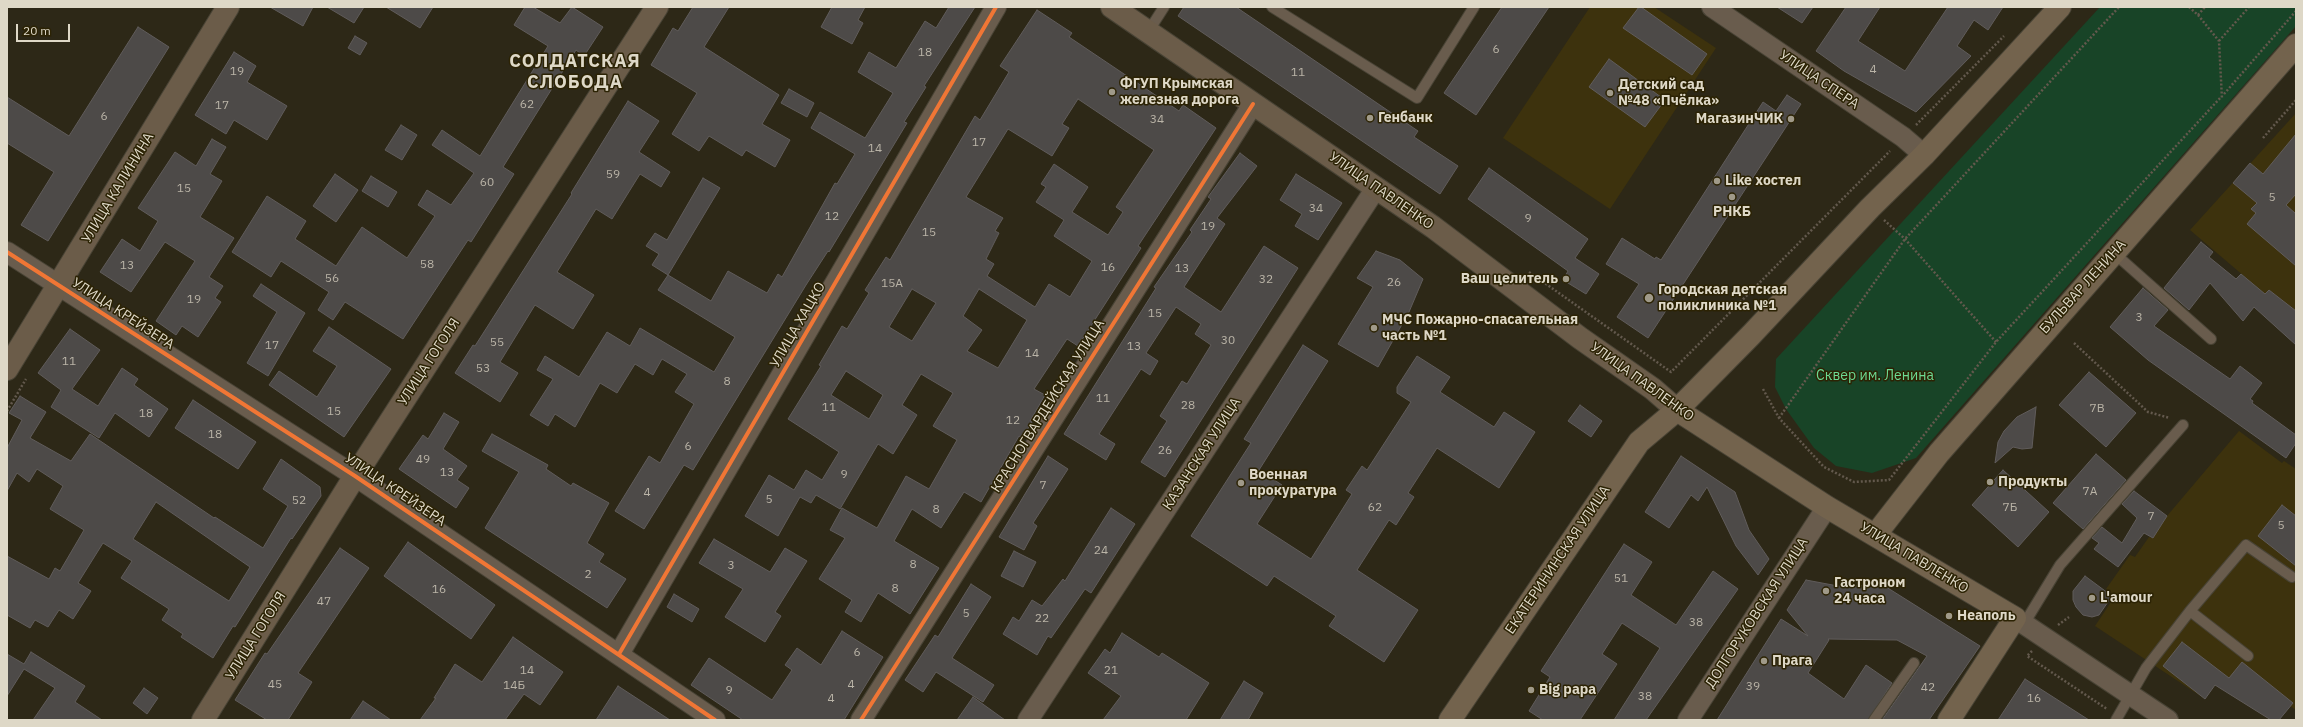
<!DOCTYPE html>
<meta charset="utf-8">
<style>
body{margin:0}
#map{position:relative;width:2303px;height:727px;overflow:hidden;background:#2d2817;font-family:"IBM Plex Sans",sans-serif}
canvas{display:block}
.frame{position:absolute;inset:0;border:8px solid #ded8c7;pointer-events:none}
.scale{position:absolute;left:16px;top:24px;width:54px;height:18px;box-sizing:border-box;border:2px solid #ded8c7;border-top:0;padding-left:5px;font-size:12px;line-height:14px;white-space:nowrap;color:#ded8c7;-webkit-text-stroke:3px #2c2304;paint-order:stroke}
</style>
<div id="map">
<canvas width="2303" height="727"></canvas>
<div class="frame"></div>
<div class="scale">20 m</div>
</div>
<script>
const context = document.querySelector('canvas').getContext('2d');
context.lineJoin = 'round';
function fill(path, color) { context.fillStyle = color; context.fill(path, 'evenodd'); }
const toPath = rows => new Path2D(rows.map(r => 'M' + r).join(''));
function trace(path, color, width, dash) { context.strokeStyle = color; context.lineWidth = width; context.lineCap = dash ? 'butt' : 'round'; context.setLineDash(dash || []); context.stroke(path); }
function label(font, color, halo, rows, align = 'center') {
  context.font = font + ' "IBM Plex Sans",sans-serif'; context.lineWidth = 3; context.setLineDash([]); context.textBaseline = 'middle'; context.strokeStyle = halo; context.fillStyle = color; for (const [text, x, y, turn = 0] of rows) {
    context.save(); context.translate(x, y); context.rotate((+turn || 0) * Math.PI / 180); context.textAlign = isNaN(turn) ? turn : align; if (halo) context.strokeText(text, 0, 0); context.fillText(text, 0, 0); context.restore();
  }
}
fill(toPath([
 [1590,7,1654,7,1716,48,1610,209,1503,138],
 [2296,113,2296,312,2269,290,2265,294,2190,230],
 [2239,431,2282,463,2284,461,2296,469,2296,710,2290,706,2279,720,2271,720,2215,685,2205,699,2095,626,2115,596,2106,589,2130,555,2135,557,2149,537,2153,538,2167,516]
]), '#3d320d');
fill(toPath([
 [2100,7,2296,7,2296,26,1916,458,1872,473,1836,466,1814,448,1786,409,1775,387,1776,359]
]), '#184427');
const building = toPath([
 [270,7,313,7,303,26,270,7],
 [327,7,364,7,354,23,327,7],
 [386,7,433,7,420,28,386,7],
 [525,7,533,7,560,23,572,7,603,27,584,56,576,50,503,167,514,174,471,242,468,240,403,339,345,302,333,320,318,310,329,292,281,261,271,277,232,252,267,196,306,221,295,239,336,266,362,227,407,258,435,216,418,205,427,190,451,205,474,173,432,145,442,130,480,156,548,46,514,25,525,7],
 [693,7,729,7,704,47,779,95,762,124,790,140,775,167,746,150,742,156,709,136,699,151,672,134,697,93,651,65,673,28,678,31,693,7],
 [832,7,865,7,858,20,863,23,852,44,821,27,832,7],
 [949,7,975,7,924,86,926,87,904,122,907,123,829,252,828,251,806,285,693,470,684,465,644,529,615,511,649,456,660,463,694,404,675,392,687,374,662,359,653,375,635,364,617,393,600,383,575,427,555,414,548,426,530,415,553,379,537,370,545,356,579,377,607,332,630,346,640,328,714,372,735,337,658,290,668,275,711,301,728,271,767,293,778,274,782,277,835,183,837,184,855,154,811,128,820,112,865,138,893,93,858,72,869,52,896,68,925,21,936,28,949,7],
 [1184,7,1236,7,1418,131,1414,137,1458,166,1440,194,1178,16,1184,7],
 [1502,7,1549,7,1476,115,1444,93,1502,7],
 [1639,7,1641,7,1707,54,1692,75,1623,28,1639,7],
 [1777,7,1813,7,1802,23,1777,7],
 [1846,7,1880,7,1858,41,1905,71,1948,7,2003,7,1988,30,1974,20,1957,46,1971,56,1916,112,1844,71,1816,51,1846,7],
 [1037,10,1072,33,1069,37,1179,111,1183,105,1216,128,1138,246,1141,248,1078,346,1067,339,1034,389,1045,395,1030,421,1032,422,1022,438,1019,436,981,502,964,492,941,528,912,509,894,541,939,568,910,614,878,593,861,622,845,612,852,600,819,579,845,538,830,530,842,508,877,528,906,476,929,489,957,440,933,426,953,393,921,374,902,405,917,415,893,454,878,444,840,509,816,495,811,503,800,497,778,536,745,516,769,475,794,490,806,470,822,480,839,452,788,419,821,366,819,365,842,326,847,329,869,293,865,290,886,257,890,260,975,116,980,120,1009,72,1000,66,1037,10],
 [1078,99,1154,150,1116,207,1123,212,1108,235,1072,212,1088,187,1054,164,1041,184,1046,187,1036,202,1064,220,1054,236,1092,261,1070,297,1049,284,1035,307,987,276,994,264,986,259,999,233,995,231,1003,218,966,197,1008,129,1052,156,1069,128,1062,124,1078,99],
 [912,289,936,303,912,341,889,327,912,289],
 [979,289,1027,320,998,368,967,351,982,330,963,316,979,289],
 [846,371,883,395,869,419,831,395,846,371],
 [138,27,169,47,48,241,21,225,54,172,7,143,7,97,69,136,138,27],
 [355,36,367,43,360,55,348,48,355,36],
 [234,52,256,66,247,82,287,106,267,140,234,120,226,134,195,115,234,52],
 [1609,59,1665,100,1645,127,1589,87,1609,59],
 [789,89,814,103,807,117,781,103,789,89],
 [1787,95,1801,104,1648,338,1617,317,1639,284,1606,264,1622,238,1655,259,1656,257,1661,260,1763,102,1776,111,1787,95],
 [628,101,659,121,639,152,670,172,661,187,640,174,612,219,596,209,557,272,594,295,573,329,535,305,500,362,518,373,500,402,455,373,473,345,475,346,572,194,571,193,628,101],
 [401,125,417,135,402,160,385,150,401,125],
 [2296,134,2296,194,2286,205,2296,214,2296,266,2247,224,2256,213,2251,209,2257,203,2233,183,2250,163,2263,174,2296,134],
 [212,139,226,147,210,174,222,181,200,217,234,238,209,277,223,286,215,298,221,302,198,337,182,326,176,335,156,321,195,261,165,242,131,292,100,272,122,239,140,251,158,221,138,208,175,152,196,166,212,139],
 [1240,153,1257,166,1217,218,1225,224,1184,287,1221,312,1264,246,1298,268,1165,477,1141,462,1167,421,1160,416,1182,381,1187,384,1211,345,1195,334,1201,324,1176,307,1146,353,1158,361,1150,375,1141,369,1099,434,1115,444,1106,460,1064,434,1156,288,1154,287,1192,232,1190,230,1211,199,1208,197,1240,153],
 [1489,168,1588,239,1575,258,1599,274,1586,294,1563,280,1568,271,1468,199,1489,168],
 [335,174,358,190,336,222,313,206,335,174],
 [1296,174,1342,203,1318,240,1295,226,1302,214,1280,200,1296,174],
 [371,176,397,192,388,207,362,191,371,176],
 [703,178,720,188,668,275,652,265,659,254,646,246,655,233,667,240,703,178],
 [2201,242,2213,252,2209,257,2236,279,2241,274,2265,294,2269,290,2296,311,2296,345,2254,307,2243,321,2210,283,2189,310,2164,288,2201,242],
 [1376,251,1400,260,1423,279,1409,312,1378,367,1338,344,1373,287,1357,278,1376,251],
 [261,284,305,313,268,376,247,363,277,312,253,296,261,284],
 [2143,288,2168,310,2154,326,2230,379,2240,366,2262,383,2250,399,2253,401,2252,403,2296,435,2296,443,2286,458,2148,360,2110,327,2143,288],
 [329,327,391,369,344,437,269,385,279,371,317,397,337,366,313,351,329,327],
 [70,329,100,350,72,389,98,406,122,368,138,379,134,385,168,409,149,437,115,413,99,438,51,407,61,390,38,373,70,329],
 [1303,345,1328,361,1259,470,1282,485,1257,524,1311,559,1352,494,1346,490,1362,466,1367,470,1411,402,1397,393,1397,387,1417,356,1450,377,1440,392,1494,427,1504,412,1535,432,1499,488,1437,448,1408,493,1414,497,1396,525,1389,520,1357,570,1418,610,1384,662,1329,626,1336,616,1274,576,1267,586,1191,536,1251,443,1244,439,1303,345],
 [2089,372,2136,413,2106,447,2059,405,2089,372],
 [20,396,46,412,30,438,71,461,90,434,214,518,215,517,263,548,288,506,263,489,281,459,320,487,321,496,292,539,291,538,235,627,233,626,213,658,181,637,183,634,162,620,169,609,121,578,132,561,103,543,78,583,91,591,73,619,59,610,48,627,35,620,30,628,7,615,7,556,49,579,55,568,60,571,84,530,50,509,63,486,37,469,29,482,17,473,7,491,7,448,22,420,9,413,20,396],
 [156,502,250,567,229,601,133,539,156,502],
 [193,400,256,442,238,469,175,428,193,400],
 [1580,405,1602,421,1591,437,1568,421,1580,405],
 [2036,407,2032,448,2022,449,2013,447,1995,463,1998,442,2004,431,2017,417,2036,407],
 [444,413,459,422,443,449,467,466,457,480,469,488,456,508,399,469,423,435,428,439,444,413],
 [492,434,548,465,546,469,571,486,573,483,609,503,587,543,604,554,599,562,626,579,607,608,485,528,519,472,482,451,492,434],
 [2096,454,2126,480,2083,529,2053,503,2096,454],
 [1048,456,1068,469,1033,523,1037,526,1024,550,999,537,1048,456],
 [1681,456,1735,492,1749,530,1769,559,1758,575,1736,546,1707,487,1698,501,1691,495,1669,528,1645,512,1681,456],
 [2003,470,2049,512,2018,547,1972,505,2003,470],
 [2134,491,2167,516,2153,538,2144,533,2118,567,2094,549,2099,543,2092,538,2102,527,2122,543,2137,518,2122,504,2134,491],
 [2282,505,2296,516,2296,566,2258,536,2282,505],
 [1111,508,1135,524,1091,593,1085,589,1051,638,1048,636,1037,655,1003,634,1013,617,1019,621,1032,600,1042,606,1063,579,1065,581,1111,508],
 [714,539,770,572,785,548,807,561,775,612,781,616,765,642,725,617,743,589,699,563,714,539],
 [408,542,495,605,471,639,384,576,408,542],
 [1624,544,1652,562,1631,595,1676,625,1713,571,1738,589,1646,720,1614,720,1660,648,1622,623,1602,654,1617,664,1580,720,1543,720,1529,711,1550,677,1541,671,1624,544],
 [340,548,369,568,298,673,312,682,288,720,267,720,235,700,265,653,267,654,340,548],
 [1014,551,1036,562,1023,587,1001,576,1014,551],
 [2085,576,2112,596,2099,615,2092,617,2083,615,2076,607,2073,600,2073,591,2085,576],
 [1806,580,1838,586,1883,585,1980,646,1929,720,1882,720,1927,656,1897,640,1828,639,1829,640,1808,673,1844,699,1866,665,1892,683,1868,720,1717,720,1781,619,1808,636,1787,610,1806,580],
 [971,584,991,597,952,658,994,685,983,702,936,672,923,692,905,680,935,635,938,637,971,584],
 [674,594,699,609,692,622,667,607,674,594],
 [842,631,883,657,844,720,743,720,691,685,709,658,772,700,792,670,785,665,797,648,821,665,842,631],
 [1122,633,1159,657,1162,653,1209,683,1186,720,1103,720,1121,696,1088,673,1105,649,1110,653,1122,633],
 [513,637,563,672,540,705,524,694,505,720,420,720,436,698,434,698,455,664,482,682,513,637],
 [2182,642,2229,678,2242,662,2293,703,2279,720,2271,720,2215,685,2205,699,2163,666,2182,642],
 [31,652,85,686,75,702,102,720,33,720,55,688,24,669,7,696,7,654,24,664,31,652],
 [2025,679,2089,720,1998,720,2025,679],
 [1244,681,1263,693,1248,720,1220,720,1244,681],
 [618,686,670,720,596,720,618,686],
 [144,688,158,698,147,714,133,703,144,688],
 [973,697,1005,720,957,720,973,697],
 [363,701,391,720,350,720,363,701]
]);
fill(building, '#4d4a48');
trace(building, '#605c5b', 1);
const service = toPath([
 [1272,7,1417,98,1474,7],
 [1148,32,1164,7],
 [2114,253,2211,339],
 [2190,611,2248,656],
 [2024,624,2060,565,2183,425],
 [1874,720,1914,663],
 [2116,720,2146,668,2190,611,2246,545,2292,577]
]);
const minor = toPath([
 [1712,7,1903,137,1924,155],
 [7,252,355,476,715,720],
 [2015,618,2168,720],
 [619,654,996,7],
 [861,720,1253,104],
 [1028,720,1376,188],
 [1688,720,1827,507]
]);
const secondary = toPath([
 [1112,7,1433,227,1580,338,1653,389,1677,410],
 [7,369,228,7],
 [203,720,355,476,657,7]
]);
const primary = toPath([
 [1677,410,1827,507,2015,618,1949,720],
 [1876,534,1939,453,2296,45],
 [1450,720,1639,442,1677,410,1751,335,1870,208,1924,155,2060,7]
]);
trace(service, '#484335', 12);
trace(minor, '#484335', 22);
trace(secondary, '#484335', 24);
trace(primary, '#484335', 24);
trace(toPath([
 [2189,7,2198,15,2219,41,2222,99],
 [2198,15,2205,7],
 [2219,41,2249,7],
 [2224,94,2296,11],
 [1916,125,2004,36],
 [2263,138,2296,100],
 [1884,220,1905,239,1996,342],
 [1529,272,1671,372,1890,151],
 [2074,343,2148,412,2170,418],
 [1763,389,1779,418,1824,467,1854,482,1889,480,1996,342,2221,97],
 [7,411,26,379],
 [1779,418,1905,239,2119,7],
 [2058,625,2069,617],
 [2032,651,2027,656,2107,709]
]), '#63594d', 2.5, [2, 2]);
trace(service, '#695c4d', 10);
trace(minor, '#695c4d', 20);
trace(secondary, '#6b5c49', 22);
trace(primary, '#73634d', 22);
trace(toPath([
 [7,252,355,476,715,720],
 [619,654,996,7],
 [861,720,1253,104]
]), '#f07635', 4);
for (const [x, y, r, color] of [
 [1112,92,4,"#a09a89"],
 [1610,93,4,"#a09a89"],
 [1370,118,4,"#a09a89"],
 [1791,119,4,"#a09a89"],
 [1717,181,4,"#a09a89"],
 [1732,197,4,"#a09a89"],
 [1566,279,4,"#a09a89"],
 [1649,298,5,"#a09a89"],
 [1374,328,4,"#a09a89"],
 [1990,482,4,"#a09a89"],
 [1241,483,4,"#a09a89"],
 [1826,591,4,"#a09a89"],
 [2092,598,4,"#a09a89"],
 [1949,616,4,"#a09a89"],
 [1764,661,4,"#a09a89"],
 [1531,690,4,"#a09a89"]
]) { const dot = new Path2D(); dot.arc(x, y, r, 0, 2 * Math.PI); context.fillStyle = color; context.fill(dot); trace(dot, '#2c2304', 1.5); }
label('12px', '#bab4a7', null, [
 ["6",1496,50],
 ["18",925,53],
 ["4",1873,70],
 ["19",237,72],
 ["11",1298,73],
 ["62",527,105],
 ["17",222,106],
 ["6",104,117],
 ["34",1157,120],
 ["17",979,143],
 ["14",875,149],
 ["59",613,175],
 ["60",487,183],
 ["15",184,189],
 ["5",2272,198],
 ["34",1316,209],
 ["12",832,217],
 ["9",1528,219],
 ["19",1208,227],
 ["15",929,233],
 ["58",427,265],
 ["13",127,266],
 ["16",1108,268],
 ["13",1182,269],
 ["56",332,279],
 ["32",1266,280],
 ["26",1394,283],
 ["15А",892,284],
 ["19",194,300],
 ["15",1155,314],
 ["3",2139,318],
 ["30",1228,341],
 ["55",497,343],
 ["17",272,346],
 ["13",1134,347],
 ["14",1032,354],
 ["11",69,362],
 ["53",483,369],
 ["8",727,382],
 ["11",1103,399],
 ["28",1188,406],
 ["11",829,408],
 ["7В",2097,409],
 ["15",334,412],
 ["18",146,414],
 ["12",1013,421],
 ["18",215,435],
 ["6",688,447],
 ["26",1165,451],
 ["49",423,460],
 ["13",447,473],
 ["9",844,475],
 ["7",1043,486],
 ["7А",2090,492],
 ["4",647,493],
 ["5",769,500],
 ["52",299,501],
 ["62",1375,508],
 ["7Б",2010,508],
 ["8",936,510],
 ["7",2151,517],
 ["5",2281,526],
 ["24",1101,551],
 ["8",913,565],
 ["3",731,566],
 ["2",588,575],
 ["51",1621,579],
 ["8",895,589],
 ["16",439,590],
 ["47",324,602],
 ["5",966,614],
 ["22",1042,619],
 ["38",1696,623],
 ["6",857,653],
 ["14",527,671],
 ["21",1111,671],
 ["45",275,685],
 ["4",851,685],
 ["14Б",514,686],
 ["39",1753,687],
 ["42",1928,688],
 ["9",729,691],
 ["38",1645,697],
 ["4",831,699],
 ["16",2034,699]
]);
label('14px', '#ded8c7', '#2c2304', [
 ["УЛИЦА СПЕРА",1819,80,34],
 ["УЛИЦА КАЛИНИНА",118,188,-59],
 ["УЛИЦА ПАВЛЕНКО",1381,191,35],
 ["БУЛЬВАР ЛЕНИНА",2083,287,-48],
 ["УЛИЦА КРЕЙЗЕРА",123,314,33],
 ["УЛИЦА ХАЦКО",798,325,-60],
 ["УЛИЦА ГОГОЛЯ",429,362,-57],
 ["УЛИЦА ПАВЛЕНКО",1642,382,36],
 ["КРАСНОГВАРДЕЙСКАЯ УЛИЦА",1048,406,-58],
 ["КАЗАНСКАЯ УЛИЦА",1202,454,-57],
 ["УЛИЦА КРЕЙЗЕРА",395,490,34],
 ["УЛИЦА ПАВЛЕНКО",1914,558,31],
 ["ЕКАТЕРИНИНСКАЯ УЛИЦА",1558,560,-56],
 ["ДОЛГОРУКОВСКАЯ УЛИЦА",1757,613,-57],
 ["УЛИЦА ГОГОЛЯ",256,636,-58]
]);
label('bold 14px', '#ded8c7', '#2c2304', [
 ["ФГУП Крымская",1120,84],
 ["железная дорога",1120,100],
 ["Детский сад",1618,85],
 ["№48 «Пчёлка»",1618,101],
 ["Генбанк",1378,118],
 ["МагазинЧИК",1783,119,"right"],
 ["Like хостел",1725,181],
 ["РНКБ",1732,212,"center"],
 ["Ваш целитель",1558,279,"right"],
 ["Городская детская",1658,290],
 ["поликлиника №1",1658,306],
 ["МЧС Пожарно-спасательная",1382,320],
 ["часть №1",1382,336],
 ["Военная",1249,475],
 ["прокуратура",1249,491],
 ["Продукты",1998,482],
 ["Гастроном",1834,583],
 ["24 часа",1834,599],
 ["L'amour",2100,598],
 ["Неаполь",1957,616],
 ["Прага",1772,661],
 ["Big papa",1539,690]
], 'left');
label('14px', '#6cda93', '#2c2304', [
 ["Сквер им. Ленина",1875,376]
]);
context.letterSpacing = '1px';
label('bold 18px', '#ded8c7', '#2c2304', [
 ["СОЛДАТСКАЯ",575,62],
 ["СЛОБОДА",575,83]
]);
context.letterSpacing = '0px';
</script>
